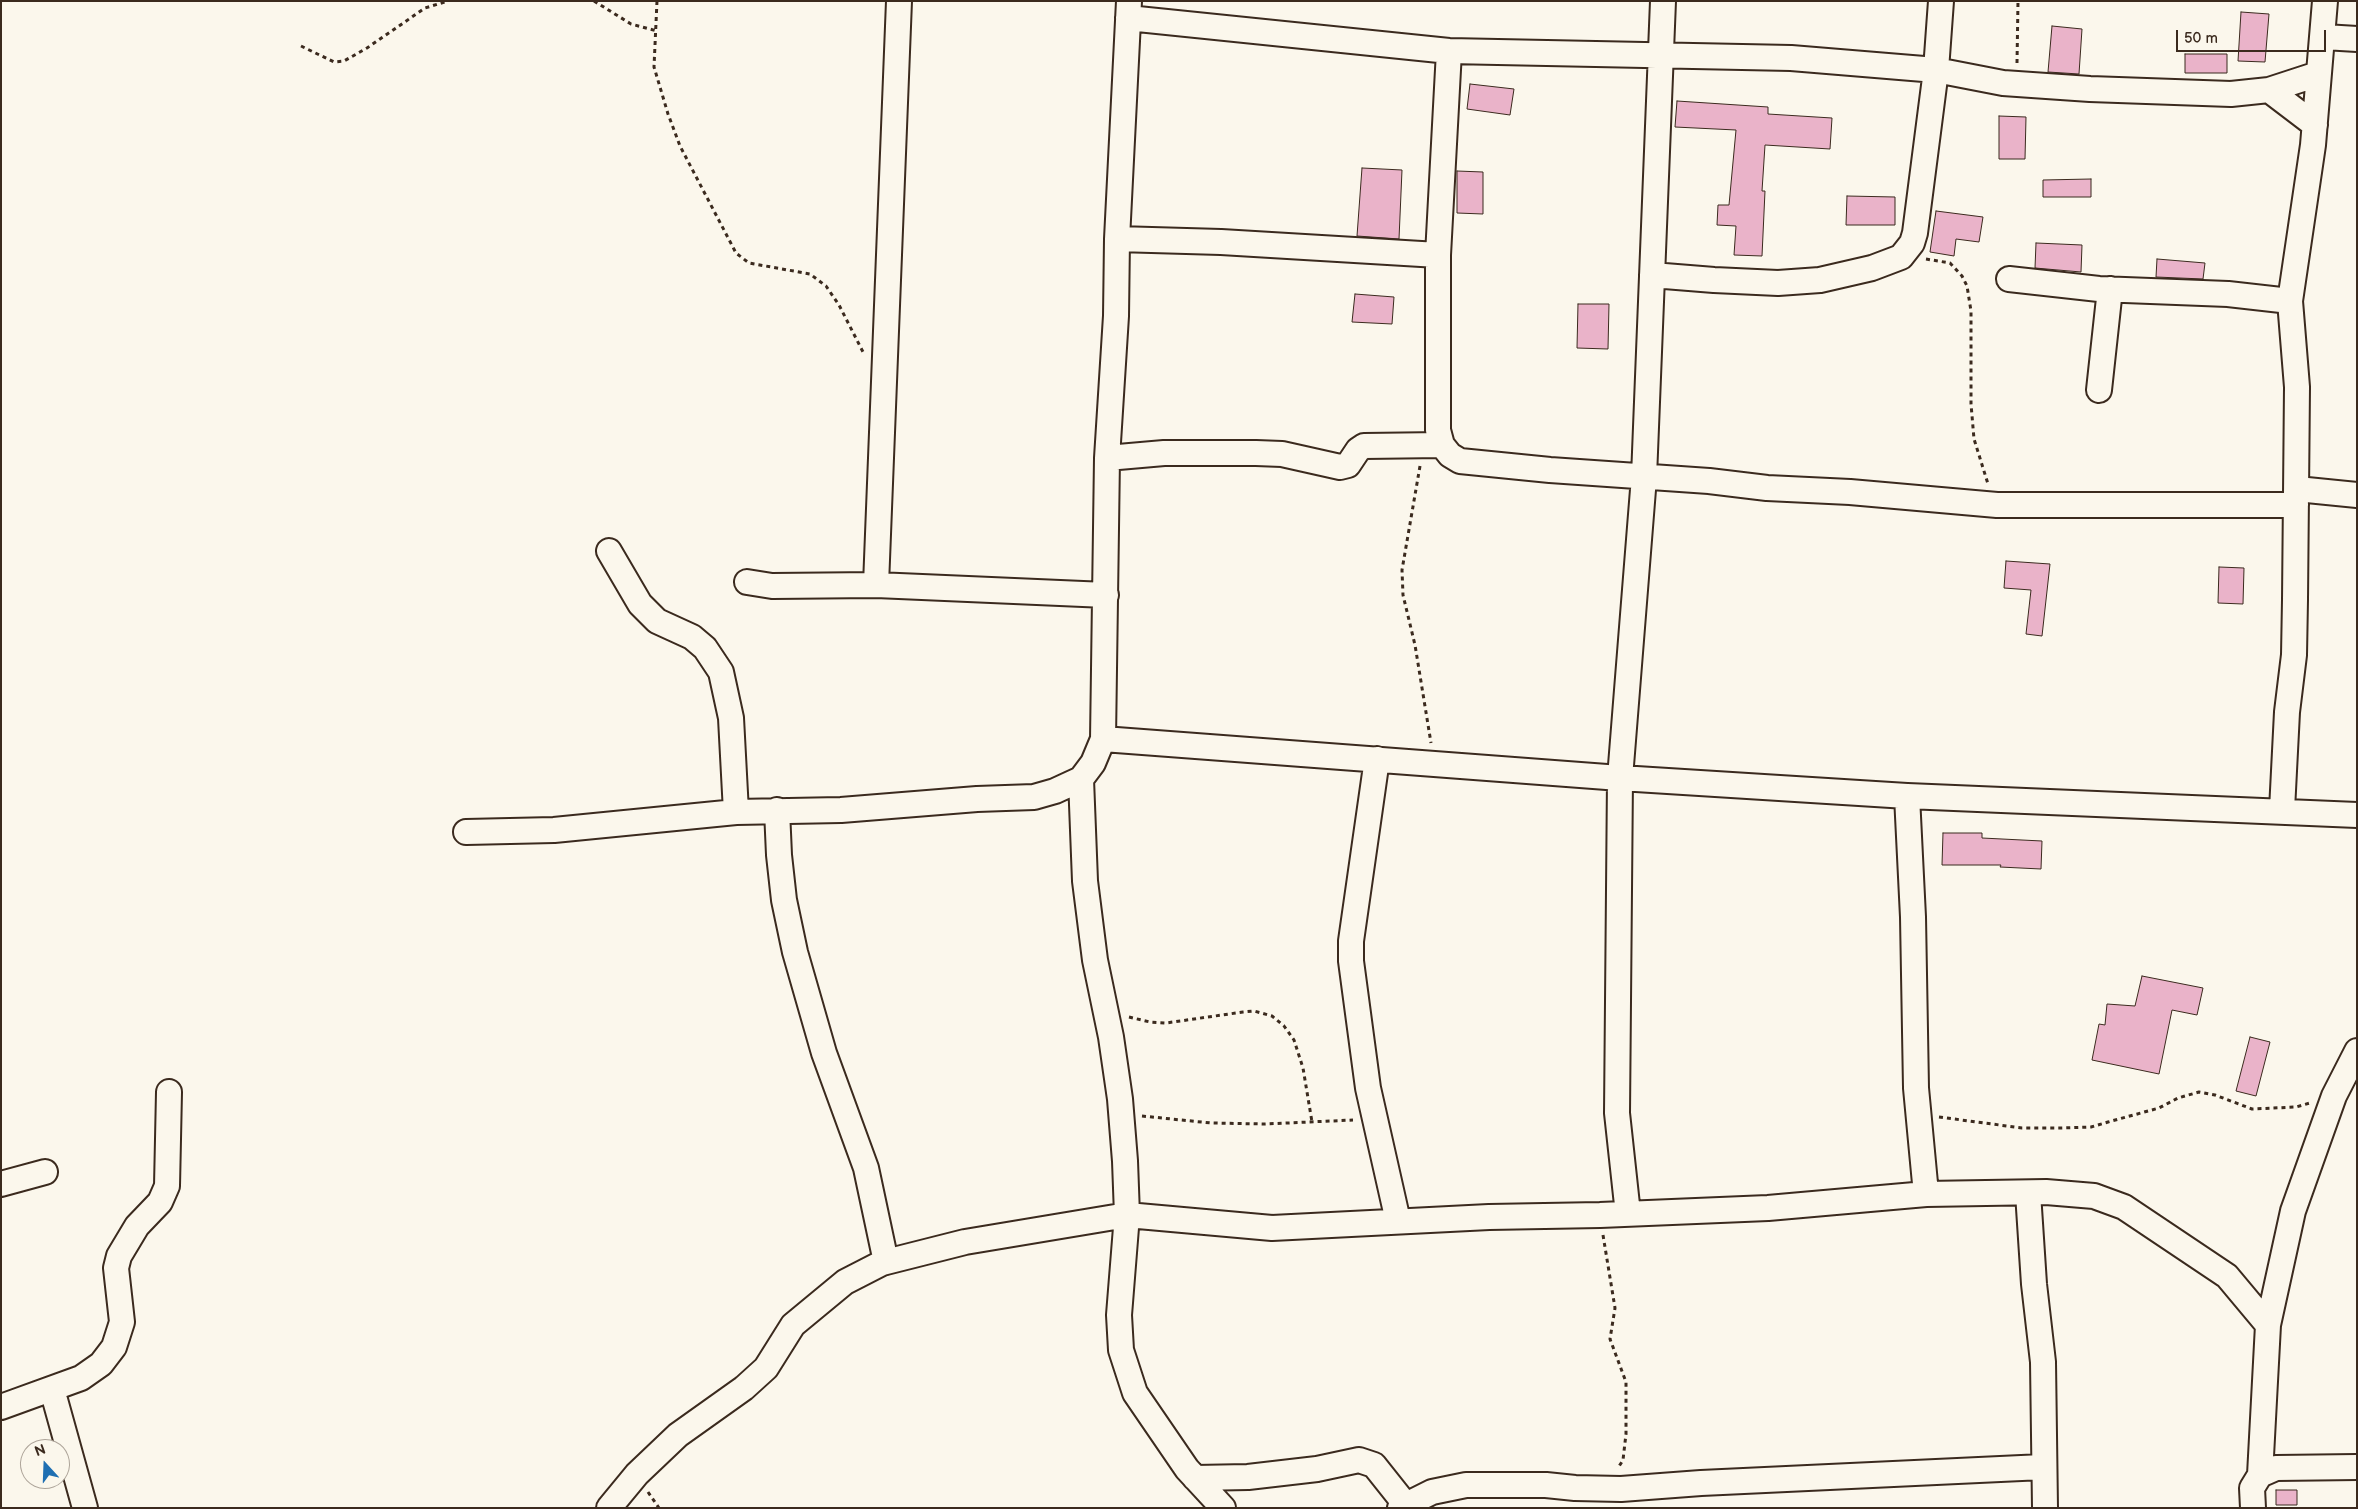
<!DOCTYPE html>
<style>
body{margin:0}
#map{position:relative;width:2358px;height:1509px;overflow:hidden;background:#fbf7ec;font-family:"Balsamiq Sans",sans-serif}
canvas{display:block}
.frame{position:absolute;inset:0;border:2px solid #3b2a1e;pointer-events:none}
.north{position:absolute;left:20px;top:1439px;width:50px;height:50px;box-sizing:border-box;background:#fbf7ec;border:1px solid #aea59a;border-radius:50%;rotate:340deg;font-size:14px;font-weight:700;line-height:20px;text-align:center;color:#3b2a1e}
.north::after{content:'';display:block;margin:auto;width:18px;height:22px;background:#1f6fb2;clip-path:polygon(50% 0,100% 100%,50% 72%,0 100%)}
.scale{position:absolute;left:2176px;top:30px;width:150px;height:22px;box-sizing:border-box;border:2px solid #3b2a1e;border-top:0;padding-left:6px;font-size:15px;line-height:18px;white-space:nowrap;color:#3b2a1e;-webkit-text-stroke:4px #fbf7ec;paint-order:stroke}
</style>
<div id="map">
<canvas width="2358" height="1509"></canvas>
<div class="frame"></div>
<div class="north">N</div>
<div class="scale">50 m</div>
</div>
<script>
const context = document.querySelector('canvas').getContext('2d');
context.lineJoin = 'round';
function fill(path, color) { context.fillStyle = color; context.fill(path, 'evenodd'); }
const toPath = rows => new Path2D(rows.map(r => 'M' + r).join(''));
function trace(path, color, width, dash) { context.strokeStyle = color; context.lineWidth = width; context.lineCap = dash ? 'butt' : 'round'; context.setLineDash(dash || []); context.stroke(path); }
const building = toPath([
 [2241,12,2269,14,2265,62,2238,61,2241,12],
 [2052,26,2082,29,2079,74,2048,72,2052,26],
 [2185,54,2227,54,2227,73,2185,73,2185,54],
 [1470,84,1514,89,1510,115,1467,109,1470,84],
 [1677,101,1768,107,1768,114,1832,118,1830,149,1765,145,1762,191,1765,191,1762,256,1734,255,1736,226,1717,225,1718,205,1729,205,1736,130,1675,127,1677,101],
 [1999,116,2026,117,2025,159,1999,159,1999,116],
 [1362,168,1402,170,1399,239,1357,236,1362,168],
 [1457,171,1483,172,1483,214,1457,213,1457,171],
 [2091,179,2091,197,2043,197,2043,180,2091,179],
 [1847,196,1895,197,1895,225,1846,225,1847,196],
 [1936,211,1983,217,1979,242,1956,239,1954,256,1930,252,1936,211],
 [2036,243,2082,245,2081,272,2035,268,2036,243],
 [2157,259,2205,263,2203,279,2156,277,2157,259],
 [1355,294,1394,297,1392,324,1352,322,1355,294],
 [1578,304,1609,304,1608,349,1577,348,1578,304],
 [2006,561,2050,564,2042,636,2026,634,2031,590,2004,588,2006,561],
 [2219,567,2244,568,2243,604,2218,603,2219,567],
 [1943,833,1982,833,1982,838,2042,841,2041,869,2000,867,2001,865,1942,865,1943,833],
 [2142,976,2203,988,2197,1015,2172,1010,2159,1074,2092,1060,2099,1024,2105,1025,2107,1004,2135,1006,2142,976],
 [2250,1037,2270,1042,2256,1096,2236,1091,2250,1037],
 [2276,1490,2297,1490,2297,1505,2276,1505,2276,1490]
]);
fill(building, '#eab3c9');
trace(building, '#3b2a1e', 1);
const minor = toPath([
 [1128,18,1449,51,1791,58,1936,70,2003,83,2090,89,2231,94,2269,90,2318,74],
 [2324,37,2357,39],
 [1449,51,1438,255,1438,430,1442,445,1450,455,1460,461,1550,470,1709,481,1767,488,1850,492,1997,505,2296,505],
 [2269,90,2315,125],
 [1117,239,1221,242,1438,255],
 [1652,275,1714,280,1778,283,1820,280,1872,268,1901,257,1912,243,1915,233,1936,70,1941,1],
 [2009,279,2099,289,2228,294,2290,301],
 [2099,390,2110,289],
 [1107,458,1164,453,1256,453,1282,454,1340,467,1348,465,1358,450,1364,446,1442,445],
 [2297,489,2357,495],
 [609,551,640,604,657,621,692,637,705,648,721,672,731,718,736,812],
 [747,582,772,586,876,585,1106,595],
 [876,585,899,1],
 [1103,739,1620,778,1907,796,2357,815],
 [1377,759,1351,941,1351,961,1368,1088,1398,1221],
 [1081,779,1085,881,1095,960,1111,1037,1120,1099,1125,1161,1127,1215,1119,1315,1121,1350,1135,1393,1187,1469,1223,1508],
 [1907,796,1913,917,1916,1088,1926,1194],
 [777,810,779,855,784,900,795,952,824,1053,866,1168,886,1262],
 [2282,810,2287,712,2294,655,2295,600,2297,387,2290,301,2313,145,2325,1],
 [466,832,554,830,736,812,841,810,977,799,1034,797,1055,791,1081,779,1093,763,1103,739,1107,458,1116,316,1117,239,1129,1],
 [1,1184,45,1172],
 [2028,1193,2034,1284,2043,1362,2045,1508],
 [1628,1214,1617,1113,1620,778,1644,477,1663,1],
 [52,1389,85,1508],
 [1,1407,81,1378,101,1364,114,1347,122,1322,116,1268,119,1256,137,1226,160,1202,167,1186,169,1092],
 [2260,1475,2268,1325,2293,1211,2334,1096,2357,1051],
 [1195,1478,1248,1477,1317,1469,1359,1460,1374,1465,1405,1504],
 [609,1508,637,1474,678,1435,744,1388,766,1368,793,1325,845,1282,882,1263,965,1242,1127,1215,1272,1228,1489,1217,1600,1215,1768,1208,1926,1194,2046,1192,2094,1196,2124,1207,2227,1276,2268,1325],
 [1400,1508,1432,1492,1466,1485,1546,1485,1575,1488,1621,1489,1701,1483,2043,1467],
 [2253,1508,2252,1488,2260,1475,2276,1468,2357,1467]
]);
trace(minor, '#3b2a1e', 28);
trace(toPath([
 [594,1,631,24,657,31],
 [657,1,654,67,668,114,680,146,736,253,749,263,810,274,826,286,839,305,863,352],
 [301,46,334,62,344,61,367,48,425,8,448,1],
 [2017,63,2018,1],
 [1926,259,1950,263,1962,276,1967,286,1971,311,1971,404,1974,439,1988,484],
 [1420,466,1402,570,1403,595,1415,645,1431,743],
 [1129,1017,1150,1022,1166,1023,1243,1012,1254,1011,1272,1016,1284,1026,1294,1040,1303,1068,1312,1122],
 [1142,1116,1211,1123,1265,1124,1353,1120],
 [1939,1117,2022,1128,2062,1128,2091,1127,2108,1122,2159,1108,2178,1098,2199,1092,2215,1095,2252,1109,2296,1107,2310,1103],
 [1603,1235,1615,1308,1610,1339,1626,1382,1626,1434,1623,1460,1618,1468],
 [648,1492,659,1508]
]), '#3b2a1e', 3, [4, 4]);
trace(minor, '#fbf7ec', 24);
</script>
